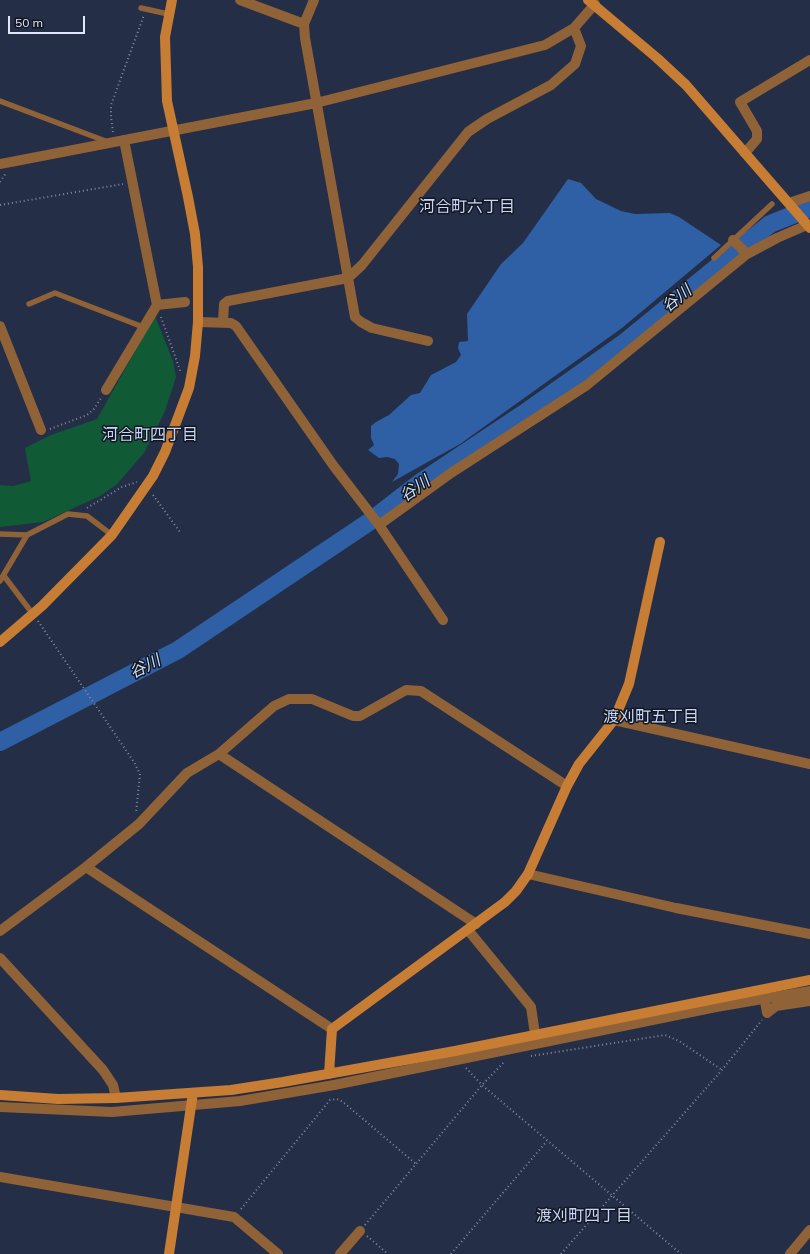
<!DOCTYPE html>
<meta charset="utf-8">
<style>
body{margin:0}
#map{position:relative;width:810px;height:1254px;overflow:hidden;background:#242e47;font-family:Mulish,sans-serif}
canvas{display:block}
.scale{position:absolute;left:8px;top:16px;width:77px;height:18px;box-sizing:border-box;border:2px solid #e0e8f8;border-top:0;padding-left:5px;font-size:12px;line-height:14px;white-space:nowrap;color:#e0e8f8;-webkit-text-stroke:3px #121722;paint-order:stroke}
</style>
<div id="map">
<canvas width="810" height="1254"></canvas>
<div class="scale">50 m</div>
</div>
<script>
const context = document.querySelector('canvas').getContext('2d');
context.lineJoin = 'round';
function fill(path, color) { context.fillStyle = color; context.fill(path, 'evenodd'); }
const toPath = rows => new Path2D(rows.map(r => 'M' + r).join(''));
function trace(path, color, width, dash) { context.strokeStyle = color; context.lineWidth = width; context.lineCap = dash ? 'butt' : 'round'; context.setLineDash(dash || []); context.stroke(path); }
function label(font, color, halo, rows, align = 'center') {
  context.font = font + ' Mulish,"Noto Sans JP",sans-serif'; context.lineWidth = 3; context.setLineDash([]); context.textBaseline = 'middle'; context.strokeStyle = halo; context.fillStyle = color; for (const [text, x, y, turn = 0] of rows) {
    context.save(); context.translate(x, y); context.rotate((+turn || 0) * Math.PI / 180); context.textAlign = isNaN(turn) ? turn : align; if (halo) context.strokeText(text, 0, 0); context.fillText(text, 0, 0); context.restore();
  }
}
fill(toPath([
 [155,316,173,361,176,377,165,411,144,453,117,484,100,496,43,522,0,527,0,485,13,486,31,481,25,448,51,435,97,419]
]), '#115a36');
fill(toPath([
 [568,179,581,183,596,199,621,211,635,214,670,213,679,217,721,245,622,328,460,444,392,482,398,474,399,464,395,459,387,457,379,458,368,450,374,445,371,438,371,426,376,422,389,415,411,395,420,393,431,375,456,362,461,355,458,348,459,342,468,341,467,314,501,264,523,243]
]), '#2f5fa5');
trace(toPath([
 [0,742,178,650,369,522,418,484,523,414,625,342,770,224,810,208]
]), '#2f5fa5', 18);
trace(toPath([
 [113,132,111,117,111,105,144,15],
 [0,182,6,173],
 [0,205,123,184],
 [161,317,181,373],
 [50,429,87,415,94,409,101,398],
 [153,495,180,532],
 [87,508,122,487,137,482],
 [38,621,134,762,140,774,136,813],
 [531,1056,665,1035,679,1041,722,1070],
 [466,1068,482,1085,681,1254],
 [241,1209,330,1100,337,1099,343,1102,416,1164],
 [365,1225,482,1085,505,1061],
 [367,1236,388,1254],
 [451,1254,547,1141],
 [561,1254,722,1070,762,1020]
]), '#818a9f', 2, [1, 3]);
trace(toPath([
 [141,8,168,14],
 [0,101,108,142],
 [714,258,772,204],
 [29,304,55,293,143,327],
 [0,534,27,535],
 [4,576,29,609],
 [0,581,27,535,68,514,87,516,112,535]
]), '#906238', 5.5);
trace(toPath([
 [240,0,304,24],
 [124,140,157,305],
 [745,153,757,139,757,131,740,102,810,60],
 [0,164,316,103,545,45,574,28,595,4],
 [789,203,810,196],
 [733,240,747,254],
 [198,322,231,323,236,326,333,465,379,525,443,620],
 [223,322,224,304,228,301,348,278,305,38,304,24,314,0],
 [0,326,41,430],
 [428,341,372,328,361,322,355,317,348,278,362,265,468,132,487,119,551,85,575,64,581,46,574,28],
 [106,390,157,305,185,302],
 [379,525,451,473,587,385,747,254,777,238,807,225],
 [614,720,810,764],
 [219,754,476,924],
 [86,867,332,1029],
 [528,874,676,908,810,934],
 [468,930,531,1007,535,1034],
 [0,931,86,867,139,824,187,773,219,754,274,706,289,699,312,699,353,716,360,716,406,690,421,691,567,786],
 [0,958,103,1070,113,1085,116,1098],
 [764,995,767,1013,776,1006,810,1001],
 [0,1107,112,1112,240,1101,334,1085,716,1007,810,991],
 [0,1177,234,1217,278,1254],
 [340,1254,360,1231],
 [790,1254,810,1230]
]), '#906238', 10);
trace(toPath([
 [588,0,657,58,686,85,810,228],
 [0,642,42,606,112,535,153,476,165,452,189,388,195,356,198,322,198,267,195,234,188,197,167,101,165,37,172,0],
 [329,1074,332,1029,505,902,516,891,528,874,567,786,579,764,614,720,629,684,660,542],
 [0,1095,58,1099,116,1098,231,1090,283,1082,455,1051,810,980],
 [169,1254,193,1093]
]), '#c77d34', 10);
label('16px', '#c8d7f7', '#121722', [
 ["河合町六丁目",467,207],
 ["河合町四丁目",150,435],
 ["渡刈町五丁目",651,717],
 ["渡刈町四丁目",584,1216]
]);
label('italic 16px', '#d2dff3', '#121722', [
 ["谷川",677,299,-39],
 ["谷川",415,489,-35],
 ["谷川",145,667,-27]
]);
</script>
